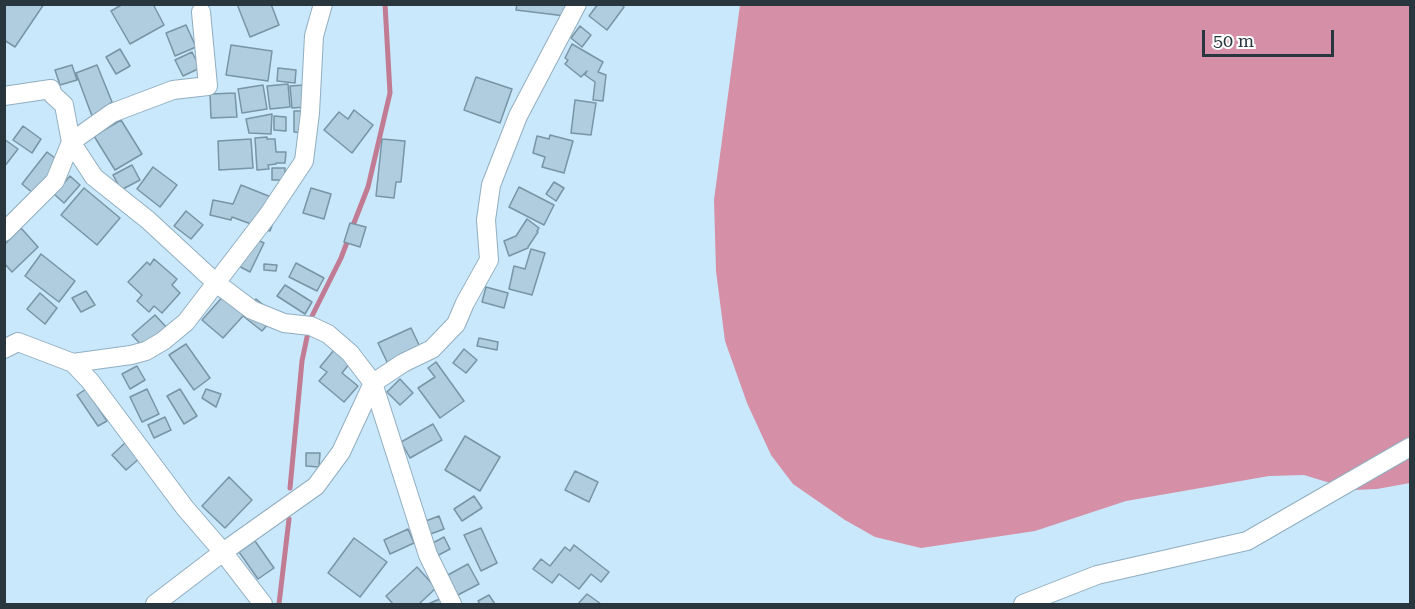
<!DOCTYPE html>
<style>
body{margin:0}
#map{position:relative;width:1415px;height:609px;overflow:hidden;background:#cae8fb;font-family:"Roboto Serif",serif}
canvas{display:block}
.frame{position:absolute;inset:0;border:6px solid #2a363d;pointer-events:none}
.scale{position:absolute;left:1202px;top:30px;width:132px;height:27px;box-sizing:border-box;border:3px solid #2a363d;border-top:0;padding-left:8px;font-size:18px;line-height:21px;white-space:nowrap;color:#2a363d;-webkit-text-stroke:4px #fff;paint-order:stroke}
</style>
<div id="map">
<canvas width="1415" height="609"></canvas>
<div class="frame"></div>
<div class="scale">50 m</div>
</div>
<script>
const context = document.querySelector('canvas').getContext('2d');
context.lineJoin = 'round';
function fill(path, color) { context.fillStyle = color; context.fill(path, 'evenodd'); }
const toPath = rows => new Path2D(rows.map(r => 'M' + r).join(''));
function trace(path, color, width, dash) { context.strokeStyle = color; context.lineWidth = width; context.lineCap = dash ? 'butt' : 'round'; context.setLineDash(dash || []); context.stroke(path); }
fill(toPath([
 [740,5,1410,5,1410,483,1377,489,1353,490,1304,475,1269,476,1126,501,1035,531,921,548,875,537,845,520,793,484,771,455,747,403,725,341,716,271,714,200]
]), '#d58fa6');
trace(toPath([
 [352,228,368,187,390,93,385,4],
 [290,488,302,361,311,318,341,258,349,237],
 [279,604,289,519]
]), '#c17c93', 5);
const building = toPath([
 [4,4,44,4,15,47,4,40,4,4],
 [123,4,153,4,164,25,130,44,111,11,123,4],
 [237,4,271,4,279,25,250,37,237,4],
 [517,4,566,4,565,16,516,10,517,4],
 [598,4,621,4,624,7,607,30,589,16,598,4],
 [186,25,196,47,175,56,166,33,186,25],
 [580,26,591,35,582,47,571,38,580,26],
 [572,44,603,62,598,72,606,75,603,101,593,100,595,82,585,75,587,71,581,77,565,64,568,60,565,58,572,44],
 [231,45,272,51,268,81,226,75,231,45],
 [120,49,130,66,116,74,106,57,120,49],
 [192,52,200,68,183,76,175,60,192,52],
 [72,65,77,80,60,85,55,70,72,65],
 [97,65,112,102,92,116,76,73,97,65],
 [278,68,296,70,295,83,277,81,278,68],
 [476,77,512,89,500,123,464,110,476,77],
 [288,84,290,107,270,109,267,86,288,84],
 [263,85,267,109,242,113,238,89,263,85],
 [304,85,306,107,292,108,290,86,304,85],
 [235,93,237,117,211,118,210,94,235,93],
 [575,100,596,103,591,135,571,133,575,100],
 [354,110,373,125,352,153,324,130,339,112,348,119,354,110],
 [294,111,303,111,303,133,294,132,294,111],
 [272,114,271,134,249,133,246,119,272,114],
 [274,116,286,117,286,131,274,130,274,116],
 [121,120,142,154,115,170,94,136,121,120],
 [23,126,41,139,32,153,13,140,23,126],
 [550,135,573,141,564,173,542,167,545,157,533,153,537,136,549,139,550,135],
 [267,137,267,139,275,139,276,152,286,152,285,163,276,163,276,164,268,165,269,169,257,170,255,138,267,137],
 [4,139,18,149,4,167,4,139],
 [251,139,253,168,219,170,218,141,251,139],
 [382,139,405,141,401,182,396,182,394,198,376,196,382,139],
 [47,152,60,162,34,194,22,184,47,152],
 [132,165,140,180,121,190,113,175,132,165],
 [153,167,177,185,160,207,137,189,153,167],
 [272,168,285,168,285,180,272,180,272,168],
 [70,176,80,185,64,203,54,194,70,176],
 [554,182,564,188,556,201,546,194,554,182],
 [241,185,281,201,270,231,232,217,231,220,210,215,213,200,233,204,241,185],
 [519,187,554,205,544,225,509,207,519,187],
 [84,188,120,218,97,245,61,215,84,188],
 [311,188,331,194,324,219,303,213,311,188],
 [186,211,203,225,191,239,174,226,186,211],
 [527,219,539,228,537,231,538,232,528,247,528,248,509,256,504,241,516,236,527,219],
 [350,223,366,227,360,247,344,242,350,223],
 [21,228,38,247,12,272,4,263,4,245,21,228],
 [249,236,264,243,250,272,235,264,249,236],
 [531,249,545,253,532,295,509,289,514,266,525,269,531,249],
 [41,254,75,281,59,302,25,276,41,254],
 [154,259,177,279,172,285,180,293,162,313,154,306,149,312,137,301,142,295,128,282,147,262,150,265,154,259],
 [296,263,324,278,317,291,289,277,296,263],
 [264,264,277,265,276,271,264,270,264,264],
 [285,285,312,302,305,314,277,296,285,285],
 [486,287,508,293,504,308,482,302,486,287],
 [86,291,95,305,81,312,72,298,86,291],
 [40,293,57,308,45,324,27,309,40,293],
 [225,294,246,312,256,299,276,315,262,331,243,316,223,338,202,320,225,294],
 [155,315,168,329,145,349,132,335,155,315],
 [411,328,421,349,388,364,378,343,411,328],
 [479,338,498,342,497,350,477,346,479,338],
 [186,344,210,378,194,390,169,355,186,344],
 [464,349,477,360,466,373,453,363,464,349],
 [334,350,350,363,342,373,358,386,344,402,319,381,327,372,320,367,334,350],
 [436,362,464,401,440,418,418,388,435,377,428,368,436,362],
 [137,366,145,380,130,389,122,374,137,366],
 [400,379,413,393,400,405,387,392,400,379],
 [86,389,107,421,98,426,77,395,86,389],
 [147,389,159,414,142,422,130,397,147,389],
 [180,389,197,416,184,424,167,396,180,389],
 [206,389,221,394,216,407,202,398,206,389],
 [165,417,171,430,154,438,148,425,165,417],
 [433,424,442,440,410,458,401,442,433,424],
 [465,436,500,457,480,491,445,470,465,436],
 [126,442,140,458,126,470,112,455,126,442],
 [306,453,320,453,319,467,306,466,306,453],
 [575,471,598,482,589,502,565,490,575,471],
 [229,477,252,500,225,528,202,506,229,477],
 [474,496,482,508,462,521,454,509,474,496],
 [439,516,444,529,428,535,423,522,439,516],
 [481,528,497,563,481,571,464,535,481,528],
 [408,529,414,543,390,554,384,540,408,529],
 [444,537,450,549,437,556,431,544,444,537],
 [354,538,387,562,360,597,328,573,354,538],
 [255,541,274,568,258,579,239,552,255,541],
 [574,545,609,572,601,582,591,574,579,589,559,574,552,583,533,569,541,559,550,566,565,547,570,551,574,545],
 [468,564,479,584,456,596,446,576,468,564],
 [417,567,436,588,419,604,393,604,386,596,417,567],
 [587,594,601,604,578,604,587,594],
 [489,595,495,604,480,604,478,601,489,595],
 [442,598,445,604,428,604,442,598]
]);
fill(building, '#afcddf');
trace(building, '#7894a5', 1.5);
const minor = toPath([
 [4,96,51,89,53,95,64,105,71,142,94,177,148,220,215,282,252,310,284,323,311,326,328,334,350,353,373,383,428,555,452,604],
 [4,232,55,181,71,142,112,113,173,90,208,86,201,12],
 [4,349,18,342,73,363,90,381,185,508,223,552,263,604],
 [73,363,131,355,146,351,163,341,186,322,268,215,304,161,310,113,314,36,323,4],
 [155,604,223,552,316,486,341,452,373,383,403,363,432,349,456,324,465,303,489,260,486,220,491,185,518,116,577,4],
 [1023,604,1097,575,1247,541,1410,447]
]);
trace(minor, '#91aec0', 20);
trace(minor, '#fff', 18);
</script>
